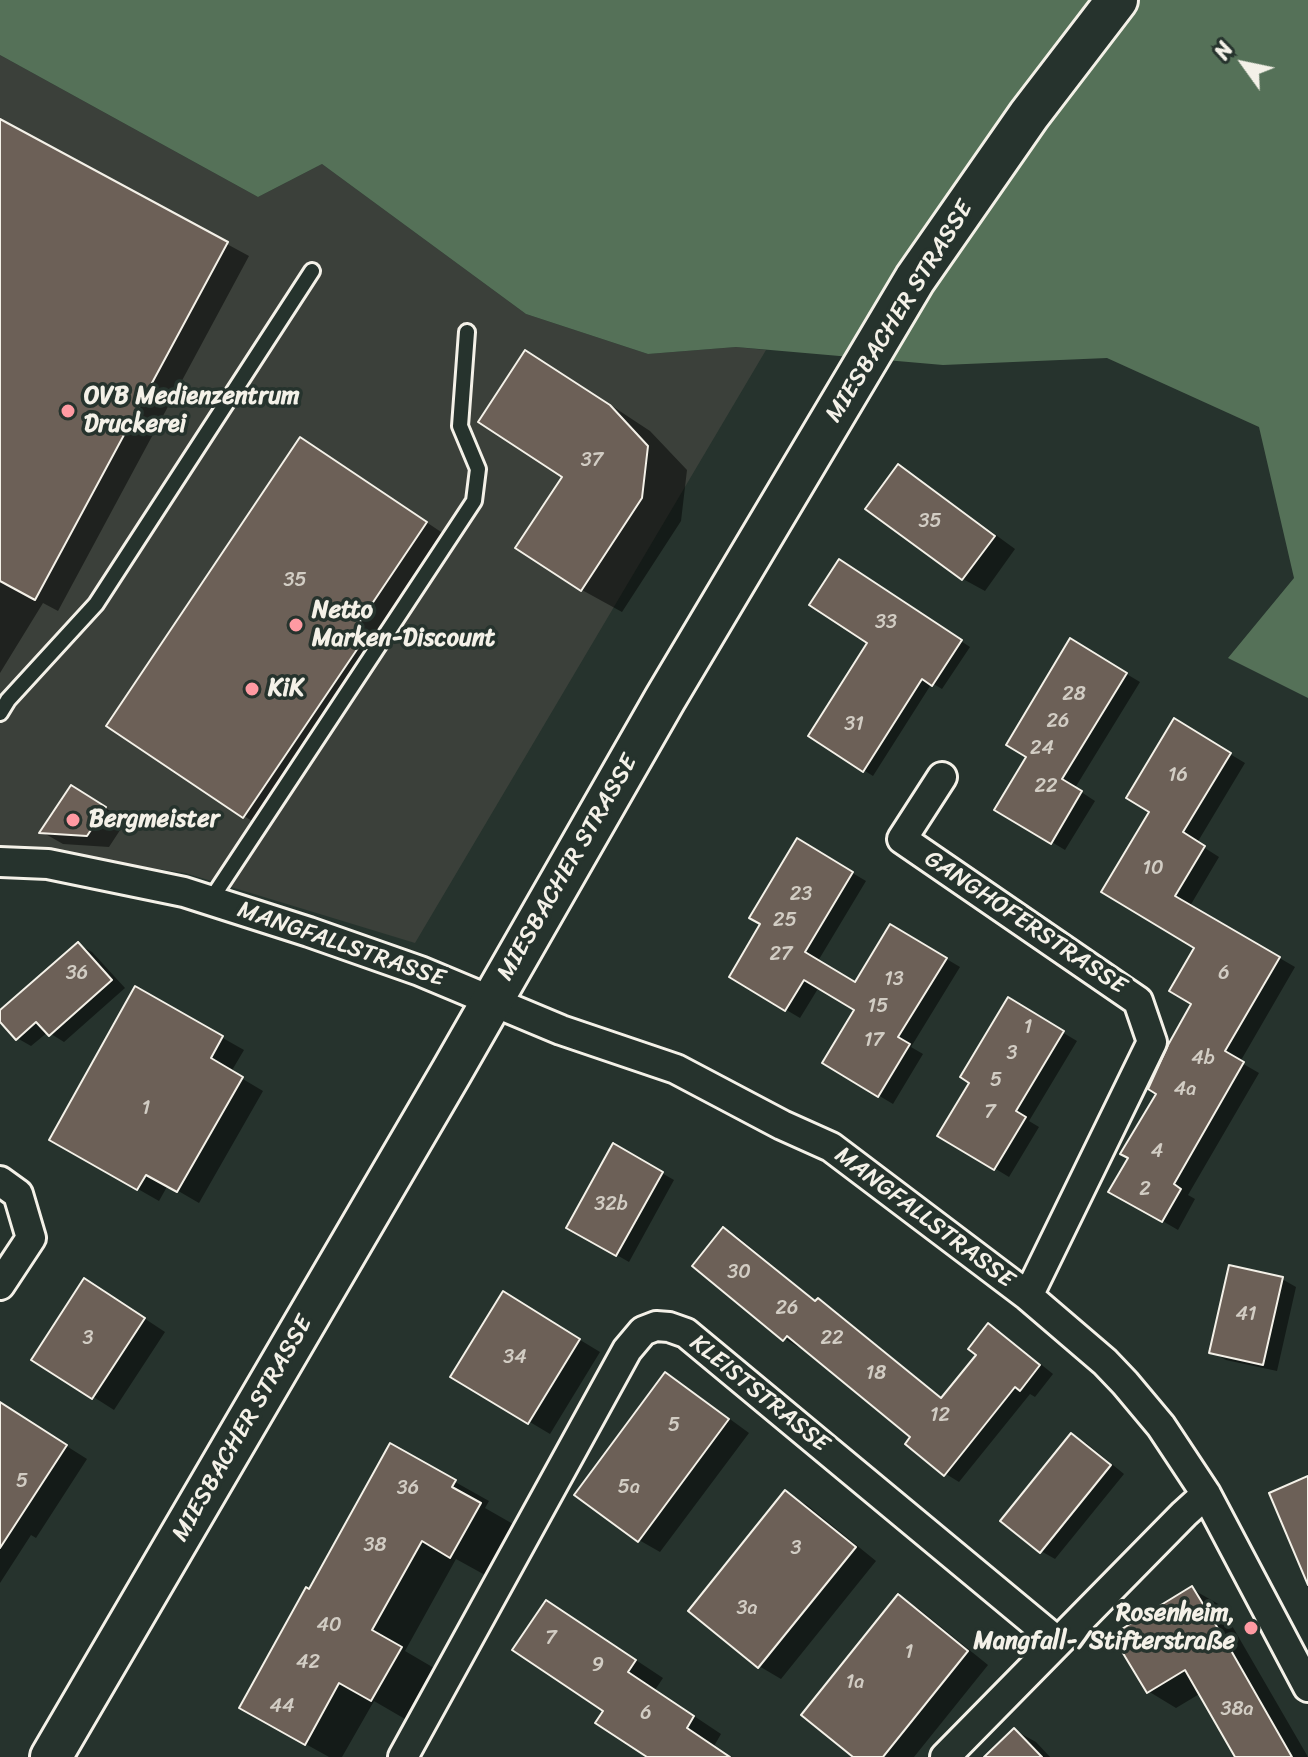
<!DOCTYPE html>
<meta charset="utf-8">
<style>
body{margin:0}
#map{position:relative;width:1308px;height:1757px;overflow:hidden;background:#26332d;font-family:Sriracha,sans-serif}
canvas{display:block}
.north{position:absolute;left:1204px;top:24px;width:80px;height:80px;-webkit-text-stroke:6px #26332d;paint-order:stroke;rotate:303deg;font-size:22px;font-weight:700;line-height:32px;text-align:center;color:#f4f1e8}
.north::after{content:'';display:block;margin:auto;width:28px;height:36px;background:#f4f1e8;clip-path:polygon(50% 0,100% 100%,50% 72%,0 100%)}
</style>
<div id="map">
<canvas width="1308" height="1757"></canvas>
<div class="north">N</div>
</div>
<script>
const context = document.querySelector('canvas').getContext('2d');
context.lineJoin = 'round';
function fill(path, color) { context.fillStyle = color; context.fill(path, 'evenodd'); }
const toPath = rows => new Path2D(rows.map(r => 'M' + r).join(''));
function trace(path, color, width, dash) { context.strokeStyle = color; context.lineWidth = width; context.lineCap = dash ? 'butt' : 'round'; context.setLineDash(dash || []); context.stroke(path); }
function label(font, color, halo, rows, align = 'center') {
  context.font = font + ' Sriracha,sans-serif'; context.lineWidth = 7; context.setLineDash([]); context.textBaseline = 'middle'; context.strokeStyle = halo; context.fillStyle = color; for (const [text, x, y, turn = 0] of rows) {
    context.save(); context.translate(x, y); context.rotate((+turn || 0) * Math.PI / 180); context.textAlign = isNaN(turn) ? turn : align; if (halo) context.strokeText(text, 0, 0); context.fillText(text, 0, 0); context.restore();
  }
}
fill(toPath([
 [0,55,258,197,322,164,526,314,648,354,736,347,766,350,415,943,185,873,0,846]
]), '#3b403a');
fill(toPath([
 [0,0,1308,0,1308,698,1228,658,1294,578,1259,427,1107,358,943,365,736,347,648,354,526,314,322,164,258,197,0,55]
]), '#557158');
fill(toPath([
 [0,121,249,256,58,611,43,603,0,673],
 [526,352,565,375,650,431,687,470,681,521,622,612,582,590,518,547,565,476],
 [322,452,447,536,367,654,378,661,265,829,244,816,108,725],
 [898,467,919,479,1015,549,985,591,963,579,868,508],
 [848,567,970,647,942,689,932,683,873,776,810,736,870,643],
 [1071,641,1140,682,1075,788,1095,801,1065,850,997,809,1028,756],
 [1175,721,1245,763,1197,843,1219,857,1190,906,1295,967,1240,1062,1259,1073,1188,1195,1195,1199,1178,1230,1111,1191,1131,1157,1194,1004,1196,947,1103,891,1151,812],
 [93,800,126,821,109,847,63,844,42,832],
 [798,841,866,881,818,961,856,984,891,926,960,967,911,1047,923,1054,893,1104,824,1063,856,1010,819,987,800,1018,731,977,763,924],
 [78,944,92,952,125,988,64,1042,48,1032,31,1046,17,1038,0,1019,0,1012],
 [136,989,244,1050,231,1072,263,1091,199,1203,168,1185,159,1201,52,1140],
 [1008,1000,1077,1041,1029,1121,1039,1127,1009,1177,940,1135,972,1082],
 [614,1146,674,1180,629,1262,568,1227],
 [724,1229,738,1237,817,1302,818,1300,832,1308,943,1399,978,1355,989,1325,1003,1334,1053,1374,1035,1397,1030,1394,959,1482,946,1474,913,1437,800,1344,798,1347,785,1339],
 [1282,1279,1296,1287,1277,1371,1226,1360,1212,1352],
 [106,1293,165,1332,114,1410,34,1359],
 [524,1306,600,1352,550,1434,453,1376],
 [665,1374,686,1387,749,1433,660,1552,639,1540],
 [0,1404,87,1459,36,1538,31,1535,0,1583],
 [1072,1435,1086,1443,1124,1474,1055,1559,1041,1551],
 [391,1446,489,1501,485,1508,513,1524,485,1575,456,1559,405,1651,434,1668,405,1719,374,1701,342,1757,329,1757,241,1708,310,1592],
 [786,1493,807,1505,876,1561,781,1679,759,1666,691,1611],
 [1192,1589,1220,1605,1308,1757,1237,1757,1201,1693,1176,1708,1148,1691],
 [898,1597,919,1609,988,1665,914,1757,856,1757],
 [546,1602,574,1619,663,1678,655,1690,721,1734,714,1746,730,1757,650,1757,605,1711],
 [1014,1730,1036,1742,1050,1757,986,1757]
]), '#0007');
const building = toPath([
 [0,119,228,242,35,600,0,581,0,119],
 [525,350,610,405,648,446,642,498,581,591,515,548,562,477,478,422,525,350],
 [300,437,427,522,347,641,358,648,243,818,106,726,300,437],
 [898,464,995,536,962,580,865,509,898,464],
 [839,559,962,640,932,686,922,679,863,772,808,736,867,643,809,605,839,559],
 [1070,638,1127,673,1062,779,1082,791,1051,844,994,810,1026,757,1006,745,1070,638],
 [1174,718,1231,753,1183,832,1205,846,1175,896,1280,957,1225,1051,1244,1062,1174,1184,1181,1189,1162,1222,1108,1192,1128,1158,1120,1154,1156,1094,1148,1089,1168,1045,1191,1004,1169,991,1194,948,1101,892,1149,812,1126,798,1174,718],
 [71,785,106,807,87,836,39,833,71,785],
 [797,838,853,872,805,952,855,982,890,924,947,958,898,1037,910,1044,878,1097,822,1063,854,1010,804,980,785,1011,729,977,760,924,749,918,797,838],
 [78,942,112,980,49,1036,36,1022,16,1040,0,1022,0,1010,78,942],
 [135,986,223,1036,211,1058,243,1077,177,1192,146,1175,137,1190,49,1140,135,986],
 [1008,997,1064,1031,1016,1111,1026,1117,994,1170,937,1136,969,1083,960,1077,1008,997],
 [613,1143,663,1172,616,1256,566,1228,613,1143],
 [723,1227,815,1301,818,1298,941,1398,976,1355,968,1349,988,1323,1040,1365,1020,1391,1015,1387,944,1476,905,1444,910,1437,787,1336,783,1341,692,1266,723,1227],
 [1229,1265,1283,1277,1263,1365,1209,1353,1229,1265],
 [84,1278,145,1318,92,1399,31,1360,84,1278],
 [503,1291,580,1339,528,1424,450,1377,503,1291],
 [665,1372,729,1419,638,1542,574,1495,665,1372],
 [0,1402,67,1445,0,1548,0,1402],
 [1071,1433,1111,1465,1040,1553,1000,1521,1071,1433],
 [390,1443,456,1480,452,1487,481,1503,450,1558,422,1541,372,1630,402,1647,371,1701,339,1683,305,1745,239,1708,306,1587,309,1589,390,1443],
 [1308,1476,1308,1585,1269,1493,1308,1476],
 [785,1490,856,1547,758,1668,688,1611,785,1490],
 [1192,1586,1225,1640,1292,1757,1235,1757,1185,1670,1147,1693,1112,1635,1192,1586],
 [898,1594,968,1651,883,1757,853,1757,801,1715,898,1594],
 [546,1600,636,1660,628,1672,694,1716,687,1728,730,1757,647,1757,595,1723,603,1711,512,1650,546,1600],
 [1014,1728,1042,1757,984,1757,1014,1728]
]);
fill(building, '#6c6057');
trace(building, '#f4f1e8', 2);
const service = toPath([
 [0,713,8,700,96,604,312,271],
 [210,901,474,501,478,469,460,426,467,332]
]);
const minor = toPath([
 [942,777,902,839,1138,1001,1152,1042,1028,1296],
 [0,862,48,864,184,892,309,932,420,971,561,1030,676,1069,782,1125,831,1147,1028,1296,1105,1362,1125,1383,1161,1426,1206,1494,1308,1687],
 [0,1181,18,1194,31,1238,0,1285],
 [403,1757,627,1350,643,1331,656,1326,669,1327,686,1333,1058,1642],
 [945,1757,1184,1514,1206,1494]
]);
const secondary = toPath([
 [51,1757,452,1071,665,699,915,279,1029,115,1117,0]
]);
trace(service, '#f4f1e8', 20);
trace(minor, '#f4f1e8', 34);
trace(secondary, '#f4f1e8', 46);
trace(service, '#26332d', 14);
trace(minor, '#26332d', 28);
trace(secondary, '#26332d', 40);
for (const [x, y, r, color] of [
 [68,411,8,"#ff9aa2"],
 [296,625,8,"#ff9aa2"],
 [252,689,8,"#ff9aa2"],
 [73,820,8,"#ff9aa2"],
 [1251,1628,8,"#ff9aa2"]
]) { const dot = new Path2D(); dot.arc(x, y, r, 0, 2 * Math.PI); context.fillStyle = color; context.fill(dot); trace(dot, '#26332d', 3); }
label('20px', '#d2cdc4', null, [
 ["37",592,461],
 ["35",930,522],
 ["35",295,581],
 ["33",886,623],
 ["28",1074,695],
 ["26",1058,722],
 ["31",854,725],
 ["24",1042,749],
 ["16",1178,776],
 ["22",1046,787],
 ["10",1153,869],
 ["23",801,895],
 ["25",785,921],
 ["27",781,955],
 ["36",77,974],
 ["6",1224,974],
 ["13",894,980],
 ["15",878,1007],
 ["1",1028,1028],
 ["17",874,1041],
 ["3",1012,1054],
 ["4b",1203,1059],
 ["5",996,1081],
 ["4a",1185,1090],
 ["1",146,1109],
 ["7",990,1113],
 ["4",1157,1152],
 ["2",1145,1190],
 ["32b",611,1205],
 ["30",739,1273],
 ["26",787,1309],
 ["41",1246,1315],
 ["3",88,1339],
 ["22",832,1339],
 ["34",515,1358],
 ["18",876,1374],
 ["12",940,1416],
 ["5",674,1426],
 ["5",22,1482],
 ["5a",629,1488],
 ["36",408,1489],
 ["38",375,1546],
 ["3",796,1549],
 ["3a",747,1609],
 ["40",329,1626],
 ["7",551,1639],
 ["1",909,1653],
 ["42",308,1663],
 ["9",598,1666],
 ["1a",855,1683],
 ["44",282,1707],
 ["38a",1237,1710],
 ["6",646,1714]
]);
label('24px', '#f4f1e8', '#26332d', [
 ["MIESBACHER STRASSE",900,312,-58],
 ["MIESBACHER STRASSE",568,868,-60],
 ["GANGHOFERSTRASSE",1025,923,34],
 ["MANGFALLSTRASSE",341,945,19],
 ["MANGFALLSTRASSE",924,1218,37],
 ["KLEISTSTRASSE",759,1394,39],
 ["MIESBACHER STRASSE",243,1429,-60]
]);
label('bold 24px', '#f4f1e8', '#26332d', [
 ["OVB Medienzentrum",84,397],
 ["Druckerei",84,425],
 ["Netto",312,611],
 ["Marken-Discount",312,639],
 ["KiK",268,689],
 ["Bergmeister",89,820],
 ["Rosenheim,",1235,1614,"right"],
 ["Mangfall-/Stifterstraße",1235,1642,"right"]
], 'left');
</script>
